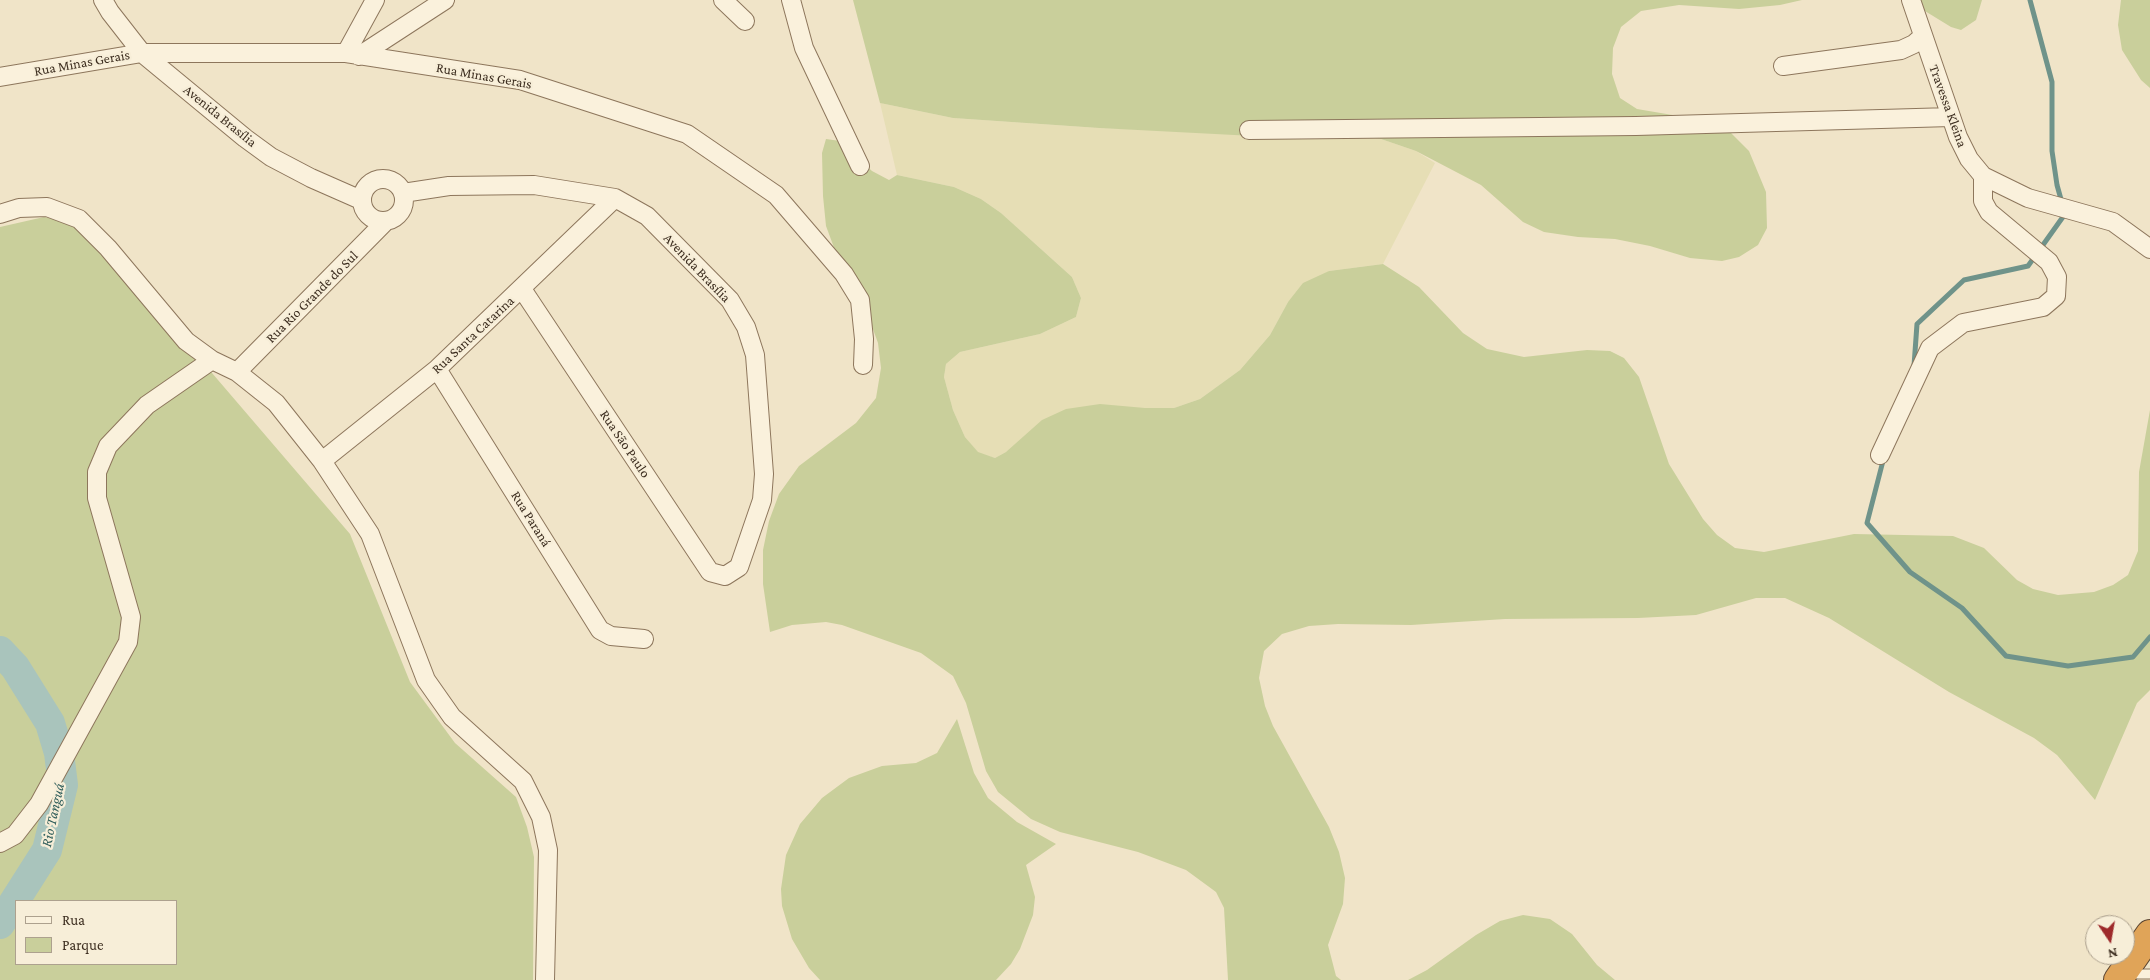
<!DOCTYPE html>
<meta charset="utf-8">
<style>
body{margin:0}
#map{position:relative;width:2150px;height:980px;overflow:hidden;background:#f0e4c8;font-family:"Crimson Pro",serif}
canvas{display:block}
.legend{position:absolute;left:15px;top:900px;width:162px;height:65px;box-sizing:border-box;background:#f7eed8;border:1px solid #ada18e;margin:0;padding:6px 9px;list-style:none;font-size:15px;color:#3d2e20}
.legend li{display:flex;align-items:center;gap:10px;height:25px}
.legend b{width:25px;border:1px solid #ada18e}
.north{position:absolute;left:2085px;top:915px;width:50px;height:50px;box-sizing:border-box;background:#f7eed8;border:1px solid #ada18e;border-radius:50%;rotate:168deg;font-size:14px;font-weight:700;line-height:20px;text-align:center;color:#3d2e20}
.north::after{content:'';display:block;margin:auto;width:18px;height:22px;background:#9e2a2b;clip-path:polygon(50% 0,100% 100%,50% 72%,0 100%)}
</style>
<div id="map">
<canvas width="2150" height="980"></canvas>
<ul class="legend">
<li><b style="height:6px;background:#faf1dc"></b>Rua</li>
<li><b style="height:14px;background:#c9cf9b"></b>Parque</li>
</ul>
<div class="north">N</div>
</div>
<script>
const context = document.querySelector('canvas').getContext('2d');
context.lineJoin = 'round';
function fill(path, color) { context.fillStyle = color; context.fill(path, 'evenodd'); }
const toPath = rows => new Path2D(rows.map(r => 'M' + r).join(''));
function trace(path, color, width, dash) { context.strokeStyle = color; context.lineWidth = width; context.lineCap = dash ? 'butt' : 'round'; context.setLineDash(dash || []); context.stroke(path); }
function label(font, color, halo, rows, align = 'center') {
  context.font = font + ' "Crimson Pro",serif'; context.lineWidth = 4.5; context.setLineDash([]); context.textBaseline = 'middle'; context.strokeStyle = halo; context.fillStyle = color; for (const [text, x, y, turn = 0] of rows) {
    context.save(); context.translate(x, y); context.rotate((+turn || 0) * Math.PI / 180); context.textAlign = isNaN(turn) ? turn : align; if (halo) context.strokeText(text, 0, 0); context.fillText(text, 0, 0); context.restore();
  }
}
fill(toPath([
 [880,103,953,118,1099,128,1365,137,1381,139,1416,151,1435,163,1383,264,1329,271,1288,302,1270,335,1240,370,1200,399,1174,408,1145,408,1006,452,995,458,978,453,965,437,953,410,944,377,946,364,960,352,1040,334,1076,317,1081,298,1072,277,1001,213,981,199,954,187,897,175]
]), '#e6deb5');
fill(toPath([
 [853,0,1802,0,1780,5,1739,9,1679,5,1641,11,1621,27,1613,48,1612,74,1620,98,1637,109,1702,120,1731,133,1749,151,1766,192,1767,228,1758,245,1739,257,1722,261,1690,258,1650,246,1615,239,1578,237,1544,232,1523,222,1481,185,1416,151,1381,139,1365,137,1273,137,1099,128,953,118,880,103],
 [1907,0,1982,0,1976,20,1961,30,1951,27],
 [2121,0,2150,0,2150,88,2141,80,2122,50,2118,25],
 [826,139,840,141,872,171,889,180,897,175,954,187,981,199,1001,213,1072,277,1081,298,1076,317,1040,334,960,352,946,364,944,377,953,410,965,437,978,452,995,458,1006,452,1042,420,1066,409,1100,404,1145,408,1174,408,1200,399,1240,370,1270,335,1288,302,1303,283,1329,271,1383,264,1419,287,1463,333,1487,349,1524,357,1587,350,1610,351,1624,358,1639,377,1669,464,1703,519,1717,535,1735,548,1764,552,1854,534,1953,536,1984,548,2017,580,2033,589,2058,595,2094,592,2113,585,2128,575,2138,551,2139,472,2150,410,2150,690,2137,703,2095,800,2057,755,2034,738,1949,692,1829,618,1785,598,1756,598,1696,615,1638,618,1505,619,1411,625,1338,624,1309,626,1282,634,1264,651,1259,678,1265,706,1273,726,1329,827,1339,852,1345,878,1343,904,1328,945,1336,976,1341,980,1228,980,1224,908,1216,892,1186,870,1138,852,1060,832,1031,819,998,792,986,771,966,703,953,676,921,653,842,625,826,622,792,625,770,632,763,584,763,550,769,521,779,494,799,466,856,423,876,398,881,368,878,343,861,296,836,253,826,226,823,196,822,153],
 [44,217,68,222,105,252,170,324,350,534,410,682,455,743,516,797,527,827,534,857,533,980,0,980,0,227],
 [16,901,176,901,176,964,16,964],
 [957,719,974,773,988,798,1017,822,1056,844,1026,865,1035,897,1033,915,1020,949,1011,964,996,980,820,980,809,968,792,939,782,906,781,889,786,855,800,824,822,798,849,778,882,766,916,763,937,753],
 [1523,915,1550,919,1572,934,1597,965,1615,980,1408,980,1427,970,1476,935,1500,921]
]), '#c9cf9b');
trace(toPath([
 [2030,0,2052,82,2052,151,2057,185,2062,203],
 [1914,366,1917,324,1964,280,2028,266,2065,214,2064,211],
 [1884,457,1867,523,1910,572,1962,608,2006,656,2068,666,2133,657,2150,637]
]), '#6f938a', 5);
trace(toPath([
 [0,651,15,667,50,723,59,753,63,785,47,850,0,924]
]), '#a9c4bc', 30);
const lane = toPath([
 [2128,974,2150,974]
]);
const street = toPath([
 [103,0,110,12,142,53,245,138,271,157,311,178,361,200],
 [723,0,745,21],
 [791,0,804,48,860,166],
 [1911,0,1958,137,1969,159,1983,176,2028,198,2113,222,2150,249],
 [346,53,375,0],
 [359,56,445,0],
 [1783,66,1901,50,1914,44,1923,36],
 [0,77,142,53,346,53,520,80,687,134,776,195,844,274,860,300,864,339,863,365],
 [1249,130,1636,126,1951,117],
 '362 200a21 21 0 1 1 42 0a21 21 0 1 1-42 0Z',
 [403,193,449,186,534,185,615,198,647,216,730,300,746,327,755,355,764,474,762,500,739,567,725,576,710,572,522,289],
 [0,214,19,208,47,207,79,219,108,248,186,341,212,360,237,372,276,403,322,461,370,534,426,680,452,717,523,781,541,817,548,850,545,980],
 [437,369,600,630,611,636,644,639],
 [237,372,386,221],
 [1880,455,1930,348,1963,323,2043,307,2056,296,2057,277,2049,262,1989,212,1983,201,1983,176],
 [322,461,437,369,615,198],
 [0,843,15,835,39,804,128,642,131,617,97,498,97,472,108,446,147,405,212,360]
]);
const highway = toPath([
 [2118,980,2150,934]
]);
trace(lane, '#8d765c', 11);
trace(street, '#8d765c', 20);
trace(highway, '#5b4430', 30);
trace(lane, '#faf1dc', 9);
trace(street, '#faf1dc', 18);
trace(highway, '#e0a458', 28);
label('14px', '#3d2e20', '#f7eed8', [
 ["Rua Minas Gerais",82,63,-10],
 ["Rua Minas Gerais",484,76,10],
 ["Travessa Kleina",1948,106,70],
 ["Avenida Brasília",220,116,39],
 ["Avenida Brasília",697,268,46],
 ["Rua Rio Grande do Sul",312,297,-45],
 ["Rua Santa Catarina",473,335,-43],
 ["Rua São Paulo",625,444,56],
 ["Rua Paraná",531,519,58]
]);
label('italic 15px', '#2f5d5a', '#f7eed8', [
 ["Rio Tanguá",53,815,-78]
]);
</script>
